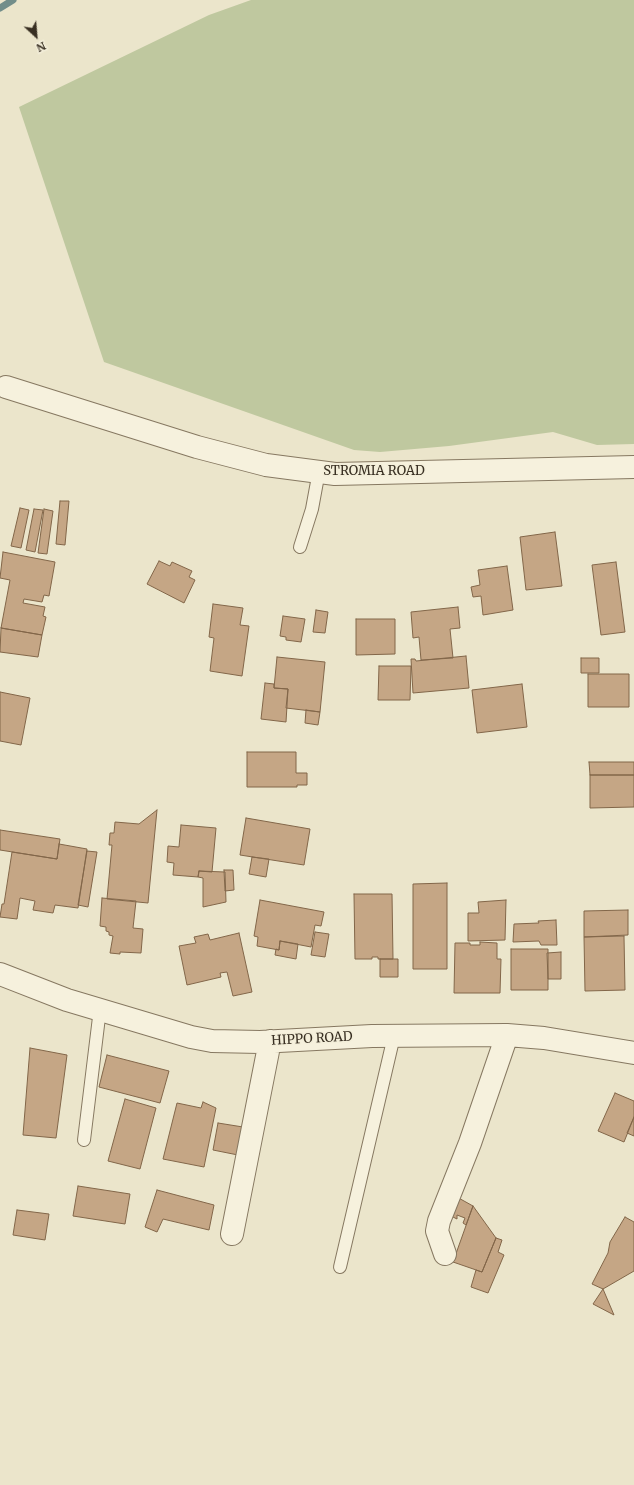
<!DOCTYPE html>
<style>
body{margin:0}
#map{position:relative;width:634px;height:1485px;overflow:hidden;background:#ebe5cb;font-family:Merriweather,serif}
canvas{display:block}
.north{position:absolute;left:16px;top:16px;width:40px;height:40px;-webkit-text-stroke:3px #f3eed9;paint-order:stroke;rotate:154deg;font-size:11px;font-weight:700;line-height:16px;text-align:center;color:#382f22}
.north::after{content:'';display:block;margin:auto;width:14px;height:18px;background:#382f22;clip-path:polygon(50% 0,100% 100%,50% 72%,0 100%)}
</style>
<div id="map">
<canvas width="634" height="1485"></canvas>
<div class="north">N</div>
</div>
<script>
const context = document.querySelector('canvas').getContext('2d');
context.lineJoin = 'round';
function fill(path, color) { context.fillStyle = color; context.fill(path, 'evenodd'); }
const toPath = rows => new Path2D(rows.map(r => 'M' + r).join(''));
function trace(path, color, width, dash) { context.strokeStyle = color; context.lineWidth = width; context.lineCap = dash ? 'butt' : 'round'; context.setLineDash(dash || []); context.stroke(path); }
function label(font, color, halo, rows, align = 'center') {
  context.font = font + ' Merriweather,serif'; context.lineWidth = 3; context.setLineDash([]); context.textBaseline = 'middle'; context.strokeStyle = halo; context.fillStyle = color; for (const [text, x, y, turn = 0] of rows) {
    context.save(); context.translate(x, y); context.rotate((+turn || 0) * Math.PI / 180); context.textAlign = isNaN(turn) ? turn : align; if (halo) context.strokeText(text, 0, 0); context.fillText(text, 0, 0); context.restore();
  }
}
fill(toPath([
 [251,0,634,0,634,444,597,445,553,432,449,446,380,452,354,450,104,362,19,107,209,15]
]), '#bfc89f');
trace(toPath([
 [0,8,13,0]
]), '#728e8a', 7);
const building = toPath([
 [60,501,69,501,65,545,56,544,60,501],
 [20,508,29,510,21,548,11,546,20,508],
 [34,509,43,510,35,552,26,550,34,509],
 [44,509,53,511,47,554,38,553,44,509],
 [555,532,562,586,526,590,520,537,555,532],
 [3,552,55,562,49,596,44,595,42,602,24,599,23,603,45,607,43,616,46,617,42,635,1,628,10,580,0,578,3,552],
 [159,561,170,566,172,562,192,571,189,577,195,580,184,603,147,584,159,561],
 [616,562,625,632,601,635,592,565,616,562],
 [507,566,513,610,483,615,481,596,473,597,471,587,480,585,478,570,507,566],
 [213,604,243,608,240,625,249,626,242,676,210,671,214,638,209,637,213,604],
 [458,607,460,628,450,629,453,658,421,660,419,637,413,638,411,612,458,607],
 [316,610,328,612,325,633,313,632,316,610],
 [283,616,305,619,301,642,286,640,286,637,280,636,283,616],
 [356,619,395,619,395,654,356,655,356,619],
 [1,628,42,635,38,657,0,652,1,628],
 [466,656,469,688,413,693,411,659,415,659,416,661,466,656],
 [277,657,325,662,320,712,286,708,288,689,274,688,277,657],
 [581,658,599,658,599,673,581,673,581,658],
 [379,666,411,666,410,700,378,700,379,666],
 [588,674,629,674,629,707,588,707,588,674],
 [265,683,274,684,274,688,288,689,286,722,261,719,265,683],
 [522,684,527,727,477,733,472,690,522,684],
 [0,692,30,698,21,745,0,741,0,692],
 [306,710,320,712,318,725,305,723,306,710],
 [247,752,296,752,296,773,307,773,307,785,297,785,297,787,247,787,247,752],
 [589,762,634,762,634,775,590,775,589,762],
 [590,775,634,775,634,807,590,808,590,775],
 [157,810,148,903,107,899,112,845,109,845,110,833,114,833,115,822,139,824,157,810],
 [246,818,310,829,304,865,240,855,246,818],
 [181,825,216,828,212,872,199,871,198,877,173,875,174,863,167,862,168,846,179,847,181,825],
 [0,830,60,839,57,859,0,850,0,830],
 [59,844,87,849,78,908,55,905,53,913,33,910,35,901,20,898,17,919,0,917,2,904,4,904,12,852,57,859,59,844],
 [87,851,97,852,88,907,78,905,87,851],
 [252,857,269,859,266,877,249,874,252,857],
 [224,870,233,870,234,890,225,891,224,870],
 [199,871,225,872,226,902,203,907,203,878,198,877,199,871],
 [447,883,447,969,413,969,413,884,447,883],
 [354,894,392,894,393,959,378,959,378,957,372,957,372,959,355,959,354,894],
 [102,898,136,901,133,928,143,929,141,953,120,952,120,954,110,953,113,936,109,935,109,932,106,931,106,927,100,926,102,898],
 [260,900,324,912,321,926,315,925,311,947,280,941,279,950,257,946,258,937,254,936,260,900],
 [506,900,505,940,468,941,468,913,479,913,478,902,506,900],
 [628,910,628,935,584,937,584,911,628,910],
 [556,920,557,945,541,945,539,941,513,942,514,924,539,923,538,921,556,920],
 [315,932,329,934,325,957,311,955,315,932],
 [239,933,252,992,233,996,227,972,220,973,221,977,187,985,179,946,196,943,194,937,208,934,210,940,239,933],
 [624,936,625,990,585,991,584,937,624,936],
 [280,941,298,944,296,959,275,955,276,949,279,950,280,941],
 [480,942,497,943,497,959,501,959,500,993,454,993,455,943,470,943,470,945,480,945,480,942],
 [511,949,548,949,548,990,511,990,511,949],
 [561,952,561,979,548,979,547,953,561,952],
 [380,959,398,959,398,977,380,977,380,959],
 [30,1048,67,1055,56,1138,23,1135,30,1048],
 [107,1055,169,1071,160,1103,99,1087,107,1055],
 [615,1093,634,1101,634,1117,624,1142,598,1131,615,1093],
 [125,1099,156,1108,140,1169,108,1161,125,1099],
 [203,1102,216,1108,204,1167,163,1159,177,1103,201,1108,203,1102],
 [634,1117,634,1136,627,1133,634,1117],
 [218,1123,243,1127,238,1155,213,1150,218,1123],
 [78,1186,130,1194,125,1224,73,1216,78,1186],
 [157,1190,214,1205,209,1230,163,1219,157,1232,145,1227,157,1190],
 [455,1196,473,1206,466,1225,463,1223,465,1218,457,1215,457,1219,449,1215,455,1196],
 [473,1206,496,1238,482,1272,453,1262,473,1206],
 [17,1210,49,1214,45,1240,13,1235,17,1210],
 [625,1217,634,1222,634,1271,603,1289,592,1284,608,1253,610,1242,625,1217],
 [496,1238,502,1240,498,1252,504,1255,488,1293,471,1287,476,1270,482,1272,496,1238],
 [603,1289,614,1315,593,1304,603,1289]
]);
fill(building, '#c5a685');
trace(building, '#826649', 1);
const lane = toPath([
 [300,547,312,509,319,471],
 [84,1140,100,1009],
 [340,1267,394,1036]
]);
const street = toPath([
 [6,387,197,447,266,465,335,474,634,467],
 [0,974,67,1000,191,1037,212,1041,260,1042,372,1036,507,1035,544,1038,634,1053],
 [232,1234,270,1041],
 [445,1254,437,1231,439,1221,470,1143,507,1035]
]);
trace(lane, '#867861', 14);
trace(street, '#867861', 24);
trace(lane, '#f6f1dd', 12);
trace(street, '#f6f1dd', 22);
label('13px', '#382f22', '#f3eed9', [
 ["STROMIA ROAD",374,471],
 ["HIPPO ROAD",312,1039,-3]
]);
</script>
